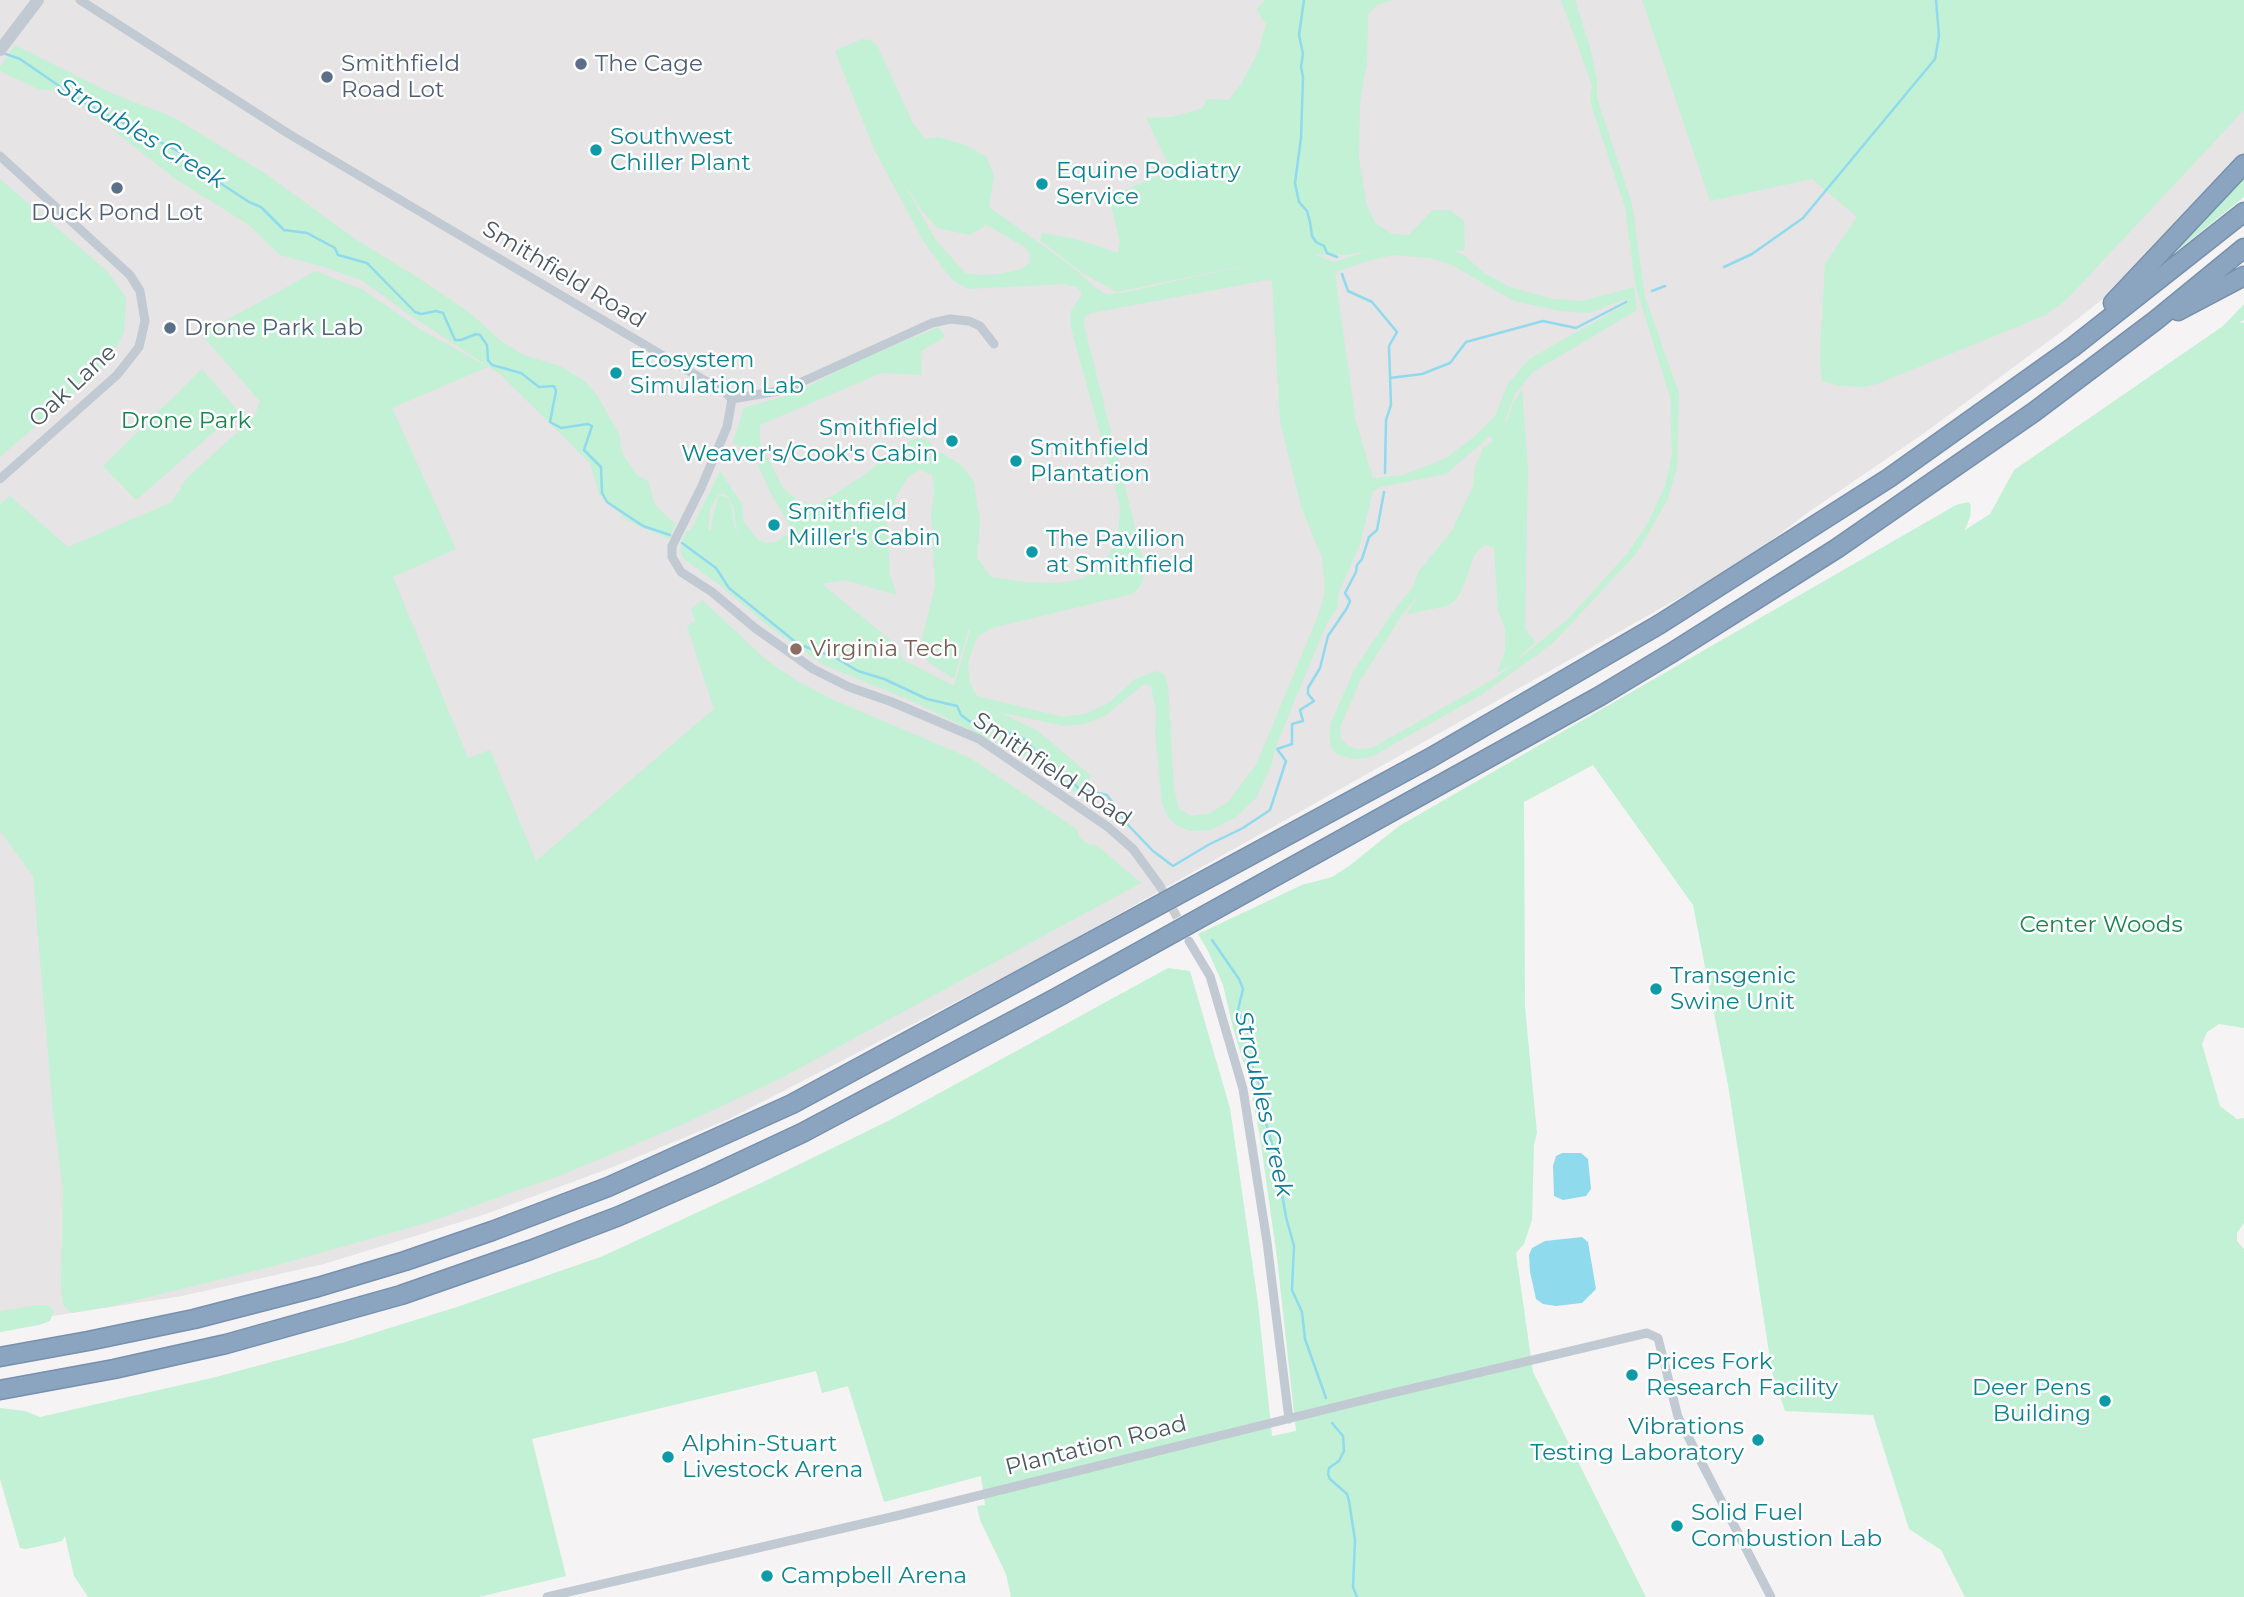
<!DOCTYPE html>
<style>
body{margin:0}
canvas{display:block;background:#f5f3f3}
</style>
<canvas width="2244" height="1597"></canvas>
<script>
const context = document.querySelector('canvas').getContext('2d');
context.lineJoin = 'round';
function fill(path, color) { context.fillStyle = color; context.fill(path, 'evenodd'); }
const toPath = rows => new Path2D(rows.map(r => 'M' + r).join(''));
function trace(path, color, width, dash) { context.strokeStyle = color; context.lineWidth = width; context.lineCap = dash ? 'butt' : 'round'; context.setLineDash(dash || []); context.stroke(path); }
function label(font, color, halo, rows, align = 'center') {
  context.font = font + ' Montserrat,sans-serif'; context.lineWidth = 5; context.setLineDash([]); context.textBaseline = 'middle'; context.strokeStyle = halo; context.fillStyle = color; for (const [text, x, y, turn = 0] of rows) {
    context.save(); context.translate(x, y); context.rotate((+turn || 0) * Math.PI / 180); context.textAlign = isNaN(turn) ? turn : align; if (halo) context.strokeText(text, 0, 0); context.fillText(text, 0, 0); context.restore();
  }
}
fill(toPath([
 [0,0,2244,0,2244,188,2057,335,1923,434,1810,511,1743,562,1037,960,727,1120,613,1167,483,1215,324,1264,182,1296,0,1324]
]), '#e6e4e5');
fill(toPath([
 [1264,0,1393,0,1377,5,1368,15,1367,62,1360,102,1359,158,1366,202,1375,223,1392,234,1409,235,1433,210,1450,210,1464,221,1465,243,1464,250,1453,251,1464,255,1484,273,1510,287,1553,299,1582,301,1634,287,1637,310,1533,372,1515,394,1505,420,1506,424,1513,403,1522,390,1528,468,1525,629,1535,642,1514,663,1568,619,1627,554,1648,523,1665,486,1672,455,1670,397,1635,284,1625,207,1590,101,1592,85,1561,0,1575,0,1591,51,1597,80,1597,98,1632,204,1645,297,1679,393,1677,468,1667,501,1636,554,1552,644,1481,695,1371,757,1353,759,1336,754,1331,747,1329,736,1331,723,1354,670,1395,609,1413,587,1419,571,1452,531,1473,486,1475,467,1483,448,1493,441,1490,436,1446,474,1381,487,1373,491,1360,544,1339,592,1338,607,1327,623,1275,748,1272,764,1256,798,1236,817,1210,830,1191,831,1177,826,1168,817,1162,803,1155,734,1156,710,1151,686,1144,684,1106,715,1085,724,1064,726,999,712,1038,731,1091,776,1080,796,1021,755,912,701,824,665,771,628,722,587,684,559,680,550,686,531,690,531,720,471,742,504,743,521,758,540,767,543,776,542,793,531,772,495,758,465,745,450,733,442,744,408,795,393,865,357,939,327,945,337,921,351,922,375,881,373,760,425,760,443,783,488,799,502,818,505,867,473,897,447,917,438,925,439,931,443,933,448,960,464,973,480,980,519,977,558,991,577,1026,582,1058,583,1081,579,1098,570,1118,541,1120,506,1070,324,1071,311,1082,293,1077,287,1063,284,968,289,952,280,924,242,875,151,835,51,862,39,870,40,877,45,913,123,925,139,939,137,965,145,986,156,994,176,989,207,1070,265,1097,289,1106,294,1122,293,1270,260,1117,292,1084,274,1040,240,1042,233,1076,239,1118,253,1120,241,1109,197,1171,170,1146,118,1172,117,1202,108,1208,99,1229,100,1241,84,1259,50,1266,24,1257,10],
 [902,180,921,209,937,228,969,235,987,225,1026,248,1030,255,1029,263,1022,269,999,274,978,275,965,273,935,239],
 [1368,251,1334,262,1314,254,1346,255],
 [1393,255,1429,258,1452,265,1514,301,1561,311,1590,313,1625,299,1628,303,1529,359,1508,384,1495,416,1474,437,1446,458,1403,475,1373,478,1356,422,1335,274,1338,271,1368,261],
 [1267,280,1272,281,1280,422,1302,509,1322,558,1325,591,1319,613,1257,763,1228,802,1210,813,1192,816,1179,809,1174,788,1168,686,1164,674,1156,671,1135,679,1110,702,1085,714,1063,717,977,696,970,684,968,662,977,637,992,628,1132,594,1139,588,1143,578,1144,563,1084,325,1084,318,1092,313],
 [920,470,932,475,934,493,931,513,935,586,922,638,928,662,954,679,968,630,970,630,954,686,902,659,900,648,822,584,845,580,897,595,890,575,887,524,897,495,908,477],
 [718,494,725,494,729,498,734,510,736,527,740,537,734,526,732,509,728,498,719,495,713,515,711,530,708,530,710,510],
 [1484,545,1494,547,1498,611,1505,629,1505,651,1497,673,1513,665,1492,680,1372,748,1357,749,1348,746,1341,738,1340,727,1360,681,1401,616,1419,594,1407,614,1447,606,1455,601,1463,587,1475,554],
 [1642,0,2244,0,2244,110,2066,300,2046,315,1877,384,1864,387,1839,386,1822,381,1820,352,1825,264,1857,217,1812,179,1710,201],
 [15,45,111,93,173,117,263,172,358,241,414,275,470,313,501,341,524,355,560,366,586,382,597,395,619,434,622,453,637,475,648,481,655,505,675,524,670,539,628,521,599,494,590,463,500,374,410,315,361,280,324,267,280,255,249,225,177,180,63,91,40,90,0,71,0,67],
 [2244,178,2244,197,2162,263,2240,182],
 [0,179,108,272,126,298,124,333,107,364,0,457],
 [316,271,363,290,420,329,488,367,392,408,456,549,393,577,468,758,490,750,536,861,714,709,687,626,695,621,691,609,702,600,764,658,797,681,834,700,970,758,1078,830,1079,837,1089,845,1095,844,1141,883,781,1078,679,1126,564,1174,426,1223,270,1267,112,1306,72,1313,63,1305,61,1286,63,1190,53,1113,33,876,0,831,0,504,10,496,68,547,172,502,186,479,254,417,260,401,201,334],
 [2244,304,2244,320,2239,322,2244,323,2244,1028,2219,1024,2207,1032,2202,1044,2220,1106,2237,1119,2244,1118,2244,1223,2237,1233,2237,1241,2244,1249,2244,1597,1965,1597,1941,1550,1909,1529,1873,1415,1785,1411,1772,1372,1728,1085,1693,905,1593,765,1524,802,1525,1007,1537,1133,1534,1145,1532,1220,1524,1244,1516,1253,1533,1372,1646,1597,1011,1597,1006,1574,980,1520,977,1506,985,1505,981,1476,884,1502,848,1386,822,1393,816,1371,532,1439,566,1576,479,1597,88,1597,74,1576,65,1536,62,1541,54,1543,26,1549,20,1548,0,1479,0,1408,25,1411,40,1417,216,1377,345,1342,460,1306,603,1256,761,1183,892,1119,1168,968,1190,971,1230,1108,1258,1303,1272,1436,1296,1431,1277,1258,1260,1137,1249,1080,1233,1028,1223,985,1208,951,1198,934,1302,885,1332,877,1349,866,1399,826,1956,505,1968,502,1971,505,1970,517,1965,530,1990,514,2014,470,2223,326],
 [202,369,238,411,136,500,103,466],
 [38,1305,48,1305,54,1311,50,1321,39,1325,0,1332,0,1311]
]), '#c3f1d5');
fill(toPath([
 [1562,1153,1581,1153,1588,1159,1591,1189,1586,1196,1563,1200,1554,1196,1553,1166,1556,1156],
 [1582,1237,1588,1242,1596,1289,1582,1303,1556,1306,1543,1304,1536,1299,1530,1272,1529,1255,1532,1248,1545,1241]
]), '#90daee');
trace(toPath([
 [1304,0,1299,35,1303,54,1301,67,1303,77,1301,138,1295,183,1299,202,1307,211,1310,222,1312,236,1316,242,1324,246,1327,253,1337,257],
 [3,53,20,59,81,101,187,156,211,177,249,202,261,207,284,230,307,233,335,248,338,255,367,263,415,312,421,314,436,311,443,313,455,340,461,340,476,334,480,335,487,345,488,360,492,365,521,373,539,387,554,386,556,391,550,422,561,428,588,424,592,426,584,450,601,467,602,493,607,502,643,526,670,535],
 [1724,267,1752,254,1803,218,1935,59,1939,36,1936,0],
 [1342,274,1348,291,1372,302,1397,332,1389,346,1391,405,1386,420,1385,473],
 [1652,291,1665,286],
 [1390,378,1422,374,1450,363,1466,342,1543,321,1576,328,1626,302],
 [682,543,716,568,729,588,798,644,836,658,858,671,884,679,927,699,957,706,961,715,969,721,986,724,1024,739,1042,758,1064,773,1079,789,1107,795,1129,826,1153,851,1173,866,1208,845,1243,828,1270,810,1286,761,1277,749,1292,744,1292,724,1303,721,1300,710,1314,701,1308,694,1308,688,1320,668,1328,636,1347,608,1350,601,1345,593,1356,572,1357,565,1362,559,1369,537,1377,530,1384,492],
 [1212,940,1239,979,1243,989,1238,1010,1256,1050,1251,1074,1259,1083,1266,1123,1276,1158,1286,1217,1294,1246,1292,1290,1302,1312,1305,1339,1326,1398],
 [1332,1423,1343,1436,1344,1451,1339,1461,1329,1468,1328,1474,1330,1479,1347,1494,1349,1501,1355,1540,1353,1587,1357,1597]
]), '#90daee', 2.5);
trace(toPath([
 [1160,886,1184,930]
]), '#caccce', 9, [9, 4.5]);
const motorway = toPath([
 [2113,303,2244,164],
 [2178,311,2244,276],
 [0,1357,88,1341,194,1319,318,1287,405,1261,492,1231,608,1187,792,1104,1430,758,1660,624,1889,478,2073,347,2244,212],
 [0,1390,114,1369,226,1344,401,1295,530,1250,619,1216,710,1176,802,1133,1056,998,1600,696,1673,652,1836,549,2034,412,2156,320,2244,248]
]);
trace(motorway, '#7690ad', 21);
trace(toPath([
 [80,0,289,134,726,393,732,399,727,427,701,488,672,546,672,557,681,572,712,592,755,628,813,669,849,687,892,702,979,739,1108,827,1133,849,1160,886],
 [0,156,130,275,140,291,145,321,139,347,117,375,0,479],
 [732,399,784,390,932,323,950,319,969,321,980,326,994,344],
 [1189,941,1210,976,1243,1089,1267,1242,1289,1419],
 [547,1597,900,1515,1384,1395,1647,1333,1658,1338,1678,1417,1771,1597]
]), '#c1cad2', 9);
trace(toPath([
 [0,50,38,0]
]), '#c1cad2', 12);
trace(motorway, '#8ba5c1', 18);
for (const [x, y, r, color] of [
 [581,64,7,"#5c6f8a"],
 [327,77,7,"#5c6f8a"],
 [596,150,7,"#0f9aa8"],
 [1042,184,7,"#0f9aa8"],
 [117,188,7,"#5c6f8a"],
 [170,328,7,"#5c6f8a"],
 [616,373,7,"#0f9aa8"],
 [952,441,7,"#0f9aa8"],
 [1016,461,7,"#0f9aa8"],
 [774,525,7,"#0f9aa8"],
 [1032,552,7,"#0f9aa8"],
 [796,649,7,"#8d6e63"],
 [1656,989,7,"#0f9aa8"],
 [1632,1375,7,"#0f9aa8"],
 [2105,1401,7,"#0f9aa8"],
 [1758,1440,7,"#0f9aa8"],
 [668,1457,7,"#0f9aa8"],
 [1677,1526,7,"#0f9aa8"],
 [767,1576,7,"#0f9aa8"]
]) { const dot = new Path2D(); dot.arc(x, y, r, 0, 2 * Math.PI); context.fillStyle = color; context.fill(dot); trace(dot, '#fff', 2.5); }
label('23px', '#4e5e75', '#fff', [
 ["Smithfield",341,64],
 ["Road Lot",341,90],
 ["The Cage",595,64],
 ["Duck Pond Lot",117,213,"center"],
 ["Drone Park Lab",184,328]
], 'left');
label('23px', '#0d838f', '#fff', [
 ["Southwest",610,137],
 ["Chiller Plant",610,163],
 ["Equine Podiatry",1056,171],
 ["Service",1056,197],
 ["Ecosystem",630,360],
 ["Simulation Lab",630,386],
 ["Smithfield",938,428,"right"],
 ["Weaver's/Cook's Cabin",938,454,"right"],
 ["Smithfield",1030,448],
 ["Plantation",1030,474],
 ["Smithfield",788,512],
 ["Miller's Cabin",788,538],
 ["The Pavilion",1046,539],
 ["at Smithfield",1046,565],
 ["Transgenic",1670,976],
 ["Swine Unit",1670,1002],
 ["Prices Fork",1646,1362],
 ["Research Facility",1646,1388],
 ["Deer Pens",2091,1388,"right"],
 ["Building",2091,1414,"right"],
 ["Vibrations",1744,1427,"right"],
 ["Testing Laboratory",1744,1453,"right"],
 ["Alphin-Stuart",682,1444],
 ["Livestock Arena",682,1470],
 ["Solid Fuel",1691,1513],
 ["Combustion Lab",1691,1539],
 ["Campbell Arena",781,1576]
], 'left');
label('23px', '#4a5661', '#fff', [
 ["Smithfield Road",564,275,31],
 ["Oak Lane",73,386,-43],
 ["Smithfield Road",1052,770,34],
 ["Plantation Road",1096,1446,-14]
]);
label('23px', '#17864f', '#fff', [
 ["Drone Park",186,421],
 ["Center Woods",2101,925]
]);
label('23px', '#785e54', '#fff', [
 ["Virginia Tech",810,649]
], 'left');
label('italic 24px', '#0c7c9b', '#fff', [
 ["Stroubles Creek",141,134,31],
 ["Stroubles Creek",1263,1104,77]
]);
</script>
